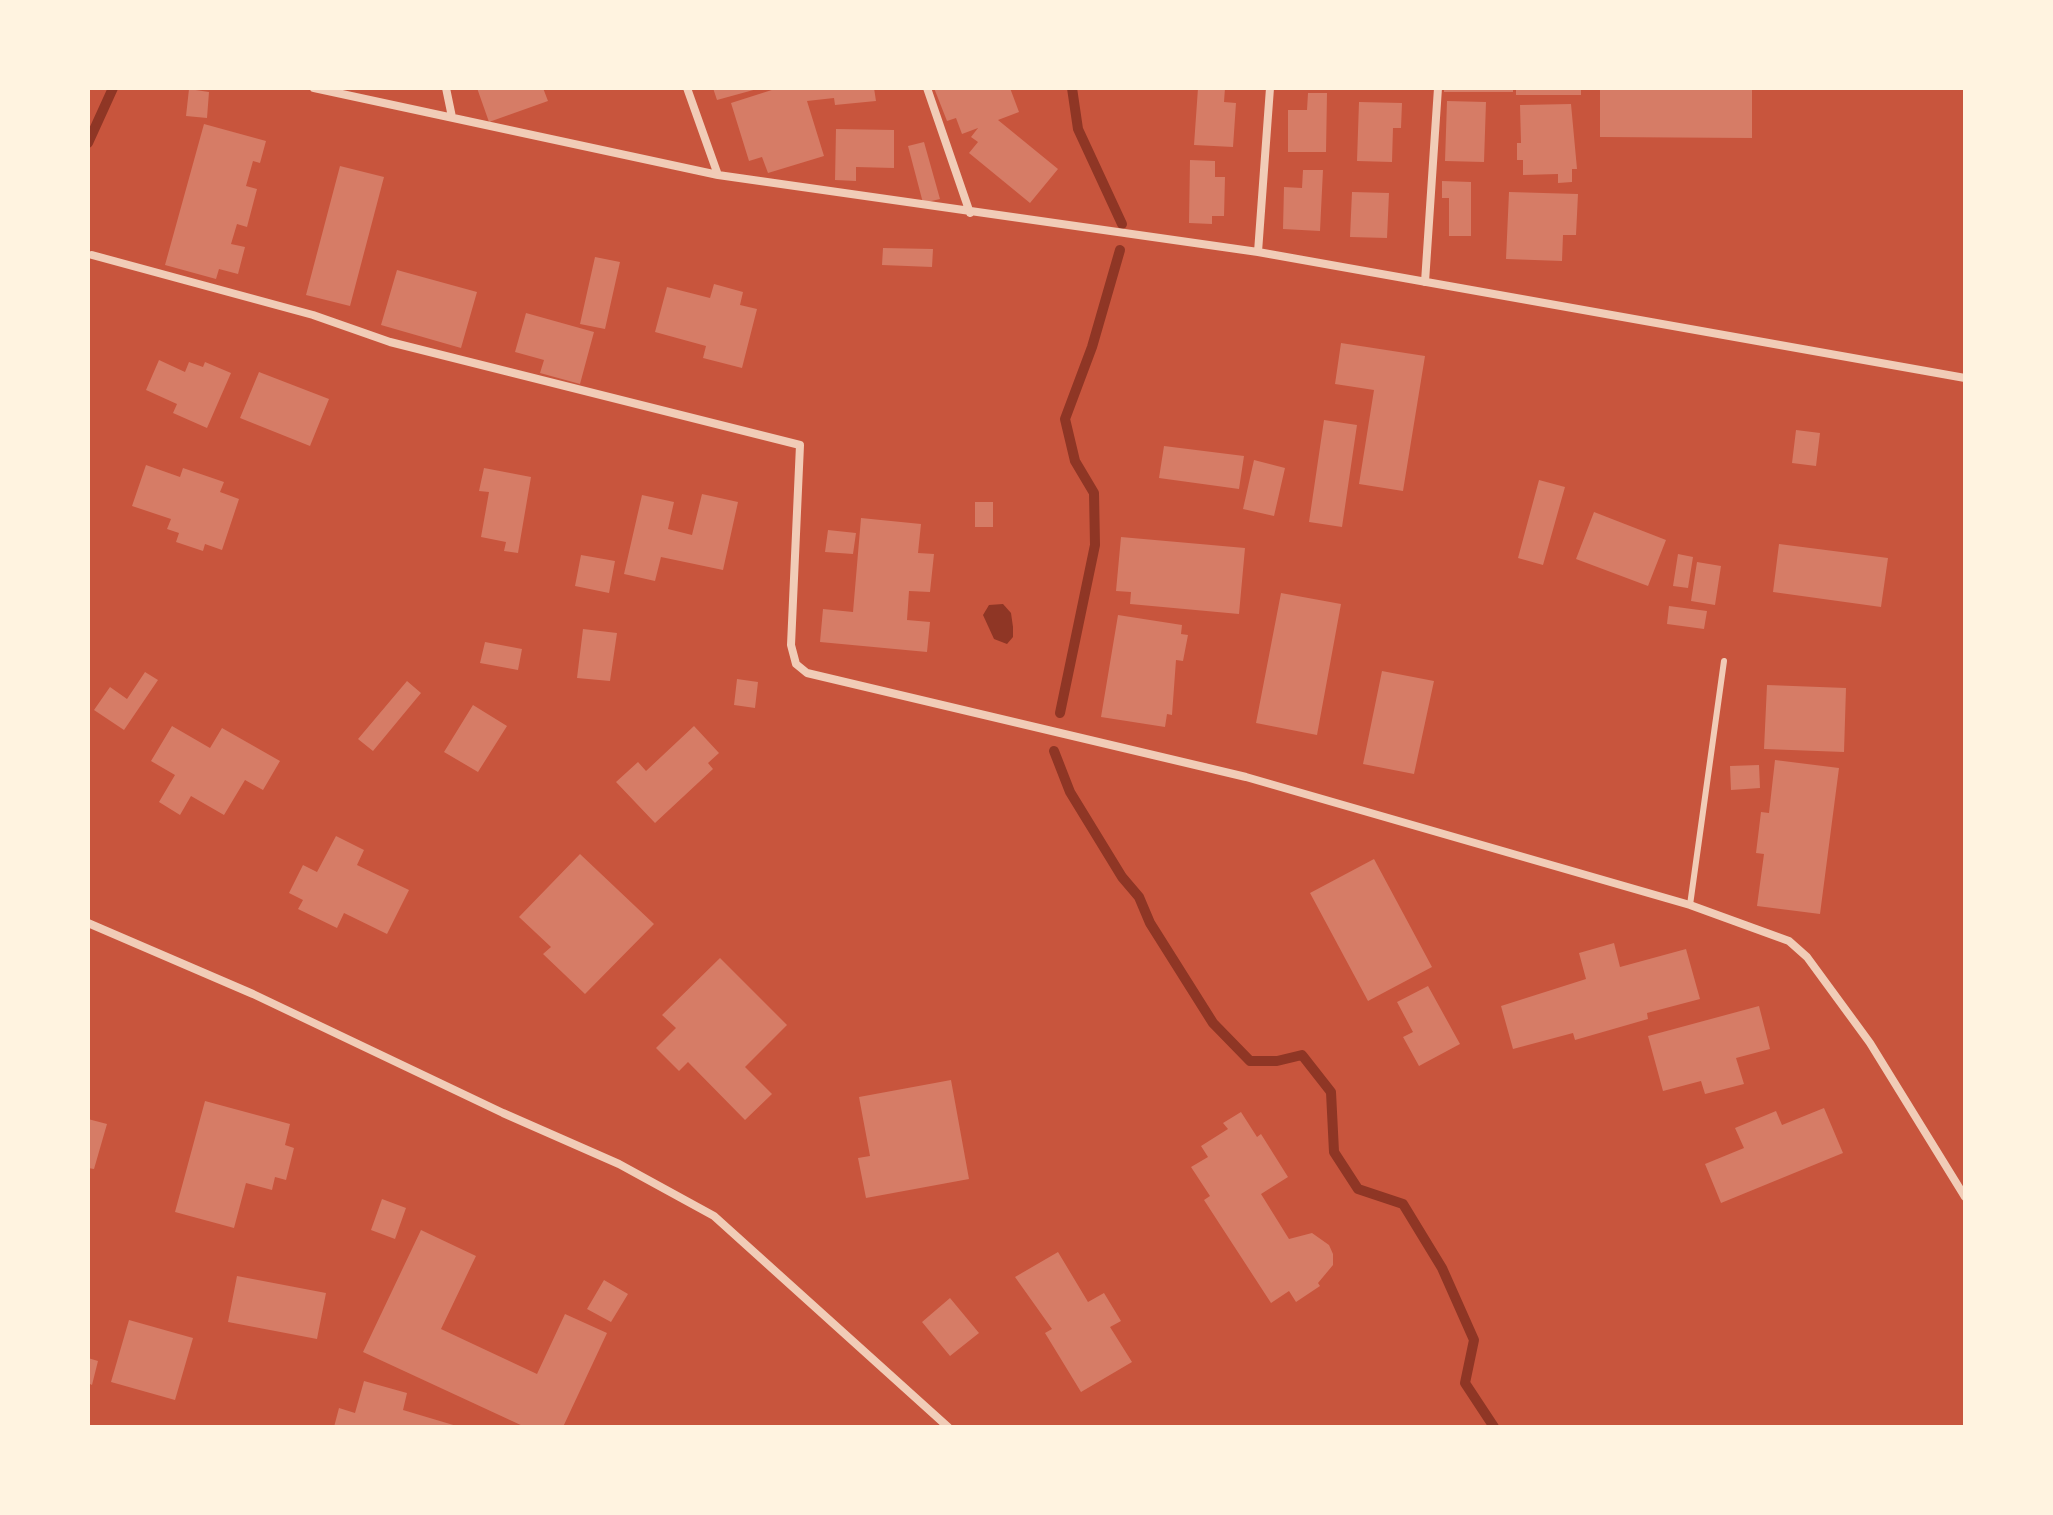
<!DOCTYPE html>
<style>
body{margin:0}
#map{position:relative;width:2053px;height:1515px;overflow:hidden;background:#c8553d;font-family:Cabin,sans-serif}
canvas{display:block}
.frame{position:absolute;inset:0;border:90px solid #fff3e0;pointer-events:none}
</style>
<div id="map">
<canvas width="2053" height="1515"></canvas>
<div class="frame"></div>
</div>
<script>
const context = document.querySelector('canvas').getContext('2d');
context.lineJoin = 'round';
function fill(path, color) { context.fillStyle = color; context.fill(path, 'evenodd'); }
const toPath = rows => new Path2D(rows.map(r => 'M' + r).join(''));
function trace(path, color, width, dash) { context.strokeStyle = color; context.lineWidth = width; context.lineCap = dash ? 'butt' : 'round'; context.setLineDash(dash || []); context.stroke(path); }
fill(toPath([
 [1003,604,1011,613,1013,627,1013,637,1007,644,994,639,983,615,989,605]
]), '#8f3625');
trace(toPath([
 [1072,88,1078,129,1122,224],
 [88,143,113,88],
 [1060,713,1095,545,1094,493,1075,461,1065,419,1092,347,1120,250],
 [1054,751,1070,792,1122,877,1139,897,1150,923,1213,1023,1250,1061,1277,1061,1302,1055,1331,1092,1334,1152,1358,1189,1403,1204,1442,1268,1474,1340,1465,1383,1494,1427]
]), '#8f3625', 10);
fill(toPath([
 [477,88,543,88,548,101,489,122],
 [713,88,757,88,757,89,717,100],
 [778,88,874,88,876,101,835,105,834,98,807,101,824,156,768,173,762,157,749,161,731,103],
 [934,88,1010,88,1019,112,998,120,1058,169,1030,203,969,153,978,142,971,137,978,128,962,134,956,118,947,121],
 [1198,88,1225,88,1224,102,1236,103,1233,147,1194,145],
 [1444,88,1513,88,1513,92,1444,92],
 [1516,88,1581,88,1581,95,1516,95],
 [1600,88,1752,88,1752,138,1600,137],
 [189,89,209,92,207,118,186,116],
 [1308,93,1327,93,1326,152,1288,152,1288,110,1307,110],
 [1447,101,1486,102,1484,162,1445,161],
 [1359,102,1402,103,1401,128,1393,128,1392,162,1357,161],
 [1571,104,1577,169,1572,169,1572,182,1558,183,1558,174,1523,175,1523,160,1517,160,1517,143,1521,143,1520,105],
 [204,124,266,141,260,163,253,161,246,186,257,189,247,227,237,224,231,244,245,247,238,274,219,269,216,279,165,265],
 [836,129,894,130,894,168,856,167,856,181,835,180],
 [924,142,940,199,923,203,908,146],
 [1190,160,1215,161,1215,177,1225,177,1224,216,1212,216,1212,224,1189,223],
 [340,166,384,177,350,306,306,295],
 [1303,170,1323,170,1320,231,1283,229,1284,187,1302,188],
 [1442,181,1471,182,1471,236,1449,236,1449,198,1442,198],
 [1352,192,1389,193,1387,238,1350,237],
 [1509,192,1578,194,1576,235,1563,235,1562,261,1506,259],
 [883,248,933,249,932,267,882,265],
 [595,257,620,262,605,329,580,324],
 [397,270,477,292,461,348,381,325],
 [714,284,743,292,740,305,757,309,742,368,703,358,706,346,655,332,667,287,710,298],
 [526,313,594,332,580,384,540,373,544,360,515,352],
 [1341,343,1425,356,1403,491,1359,484,1374,390,1335,384],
 [159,360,185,372,189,362,203,367,205,362,231,373,207,428,173,413,177,404,146,390],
 [259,372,329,399,310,446,240,418],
 [1324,420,1357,425,1342,527,1309,522],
 [1796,430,1820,433,1816,466,1792,463],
 [1164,446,1244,456,1239,489,1159,478],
 [1254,460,1285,468,1274,516,1243,509],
 [146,465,180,477,183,468,224,482,220,492,239,499,222,550,205,544,203,551,176,542,179,533,167,529,171,519,132,506],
 [484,468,531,477,518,553,504,551,506,542,481,537,489,492,479,491],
 [1539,480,1565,487,1543,565,1518,558],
 [702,494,738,502,723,570,661,557,655,581,624,574,642,495,674,502,668,529,692,535],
 [975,502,993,502,993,527,975,527],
 [1594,512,1666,540,1648,586,1576,559],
 [861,518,921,524,918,553,934,554,930,592,909,591,907,620,930,622,927,652,820,642,823,609,853,612],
 [828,530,856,533,853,554,825,552],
 [1121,537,1245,548,1239,614,1130,604,1131,592,1116,591],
 [1779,544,1888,558,1881,607,1773,592],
 [1678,554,1693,557,1688,588,1673,586],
 [581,555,615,561,609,593,575,586],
 [1697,562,1721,566,1715,605,1691,601],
 [1281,593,1341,604,1317,735,1256,723],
 [1669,606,1707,611,1704,629,1667,624],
 [1118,615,1182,625,1181,634,1188,635,1183,661,1176,660,1172,715,1167,714,1165,727,1101,717],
 [583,629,617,633,610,681,577,678],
 [485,642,522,649,518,670,480,663],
 [1382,671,1434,681,1414,774,1363,764],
 [145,672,158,680,124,730,94,710,110,687,127,699],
 [737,679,758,682,755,708,734,705],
 [407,681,421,693,373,751,358,739],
 [1767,685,1846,688,1844,752,1764,749],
 [473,705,507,726,478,772,444,752],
 [172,726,210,748,222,728,280,761,263,790,245,780,224,815,191,796,180,815,159,802,175,775,151,761],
 [694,726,719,753,708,763,713,769,655,823,616,782,638,762,646,771],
 [1775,760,1839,768,1820,914,1757,906,1764,854,1756,853,1761,812,1769,813],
 [1759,765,1760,788,1731,790,1730,766],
 [336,836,364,850,357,865,409,890,387,934,344,913,337,928,298,909,303,900,289,893,303,865,317,872],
 [580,854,654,924,585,994,543,954,551,947,519,917],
 [1374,859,1432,967,1368,1001,1310,893],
 [1614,943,1620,967,1686,949,1700,999,1647,1013,1648,1019,1575,1040,1573,1033,1513,1049,1501,1006,1586,979,1579,953],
 [720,958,787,1025,745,1067,772,1094,745,1120,688,1062,679,1071,656,1048,676,1028,662,1015],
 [1428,986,1460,1044,1419,1066,1403,1037,1413,1032,1397,1002],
 [1759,1006,1770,1049,1736,1058,1744,1084,1705,1094,1701,1081,1663,1091,1648,1036],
 [951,1080,969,1179,866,1198,858,1158,870,1156,859,1097],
 [205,1101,290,1124,285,1145,294,1148,286,1180,275,1177,272,1190,246,1183,234,1228,175,1212],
 [1824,1108,1843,1153,1721,1203,1705,1164,1744,1148,1735,1128,1776,1111,1782,1125],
 [1241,1112,1257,1137,1261,1134,1288,1177,1261,1194,1289,1239,1312,1233,1329,1245,1333,1254,1333,1265,1318,1283,1320,1286,1296,1302,1289,1291,1271,1303,1204,1200,1210,1196,1191,1167,1208,1157,1201,1146,1228,1129,1223,1123],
 [88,1119,107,1124,94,1169,88,1168],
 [382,1199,406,1208,395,1239,371,1230],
 [421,1230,476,1256,441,1329,537,1374,565,1314,607,1333,563,1427,525,1427,363,1352],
 [1058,1252,1088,1302,1104,1293,1121,1321,1110,1327,1132,1362,1081,1392,1045,1333,1052,1329,1015,1277],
 [237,1276,326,1293,317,1339,228,1322],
 [604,1280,628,1294,611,1322,587,1309],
 [950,1298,979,1333,950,1356,922,1322],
 [129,1320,193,1338,175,1400,111,1382],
 [88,1358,98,1361,92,1385,88,1383],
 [364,1381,407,1393,403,1410,460,1427,334,1427,339,1408,355,1413]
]), '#d67c66');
trace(toPath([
 [1690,905,1724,661]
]), '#f1ccb7', 6);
trace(toPath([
 [314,88,718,175,1258,252,1965,378],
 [446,88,452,117],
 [687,88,718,175],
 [927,88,970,213],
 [1258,252,1270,88],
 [92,255,313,315,390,342,800,445,791,645,796,664,807,673,1246,777,1690,905,1789,941,1807,957,1870,1043,1965,1197],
 [1425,282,1438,88],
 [88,923,253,994,503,1113,619,1164,714,1216,948,1427]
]), '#f1ccb7', 8);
</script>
